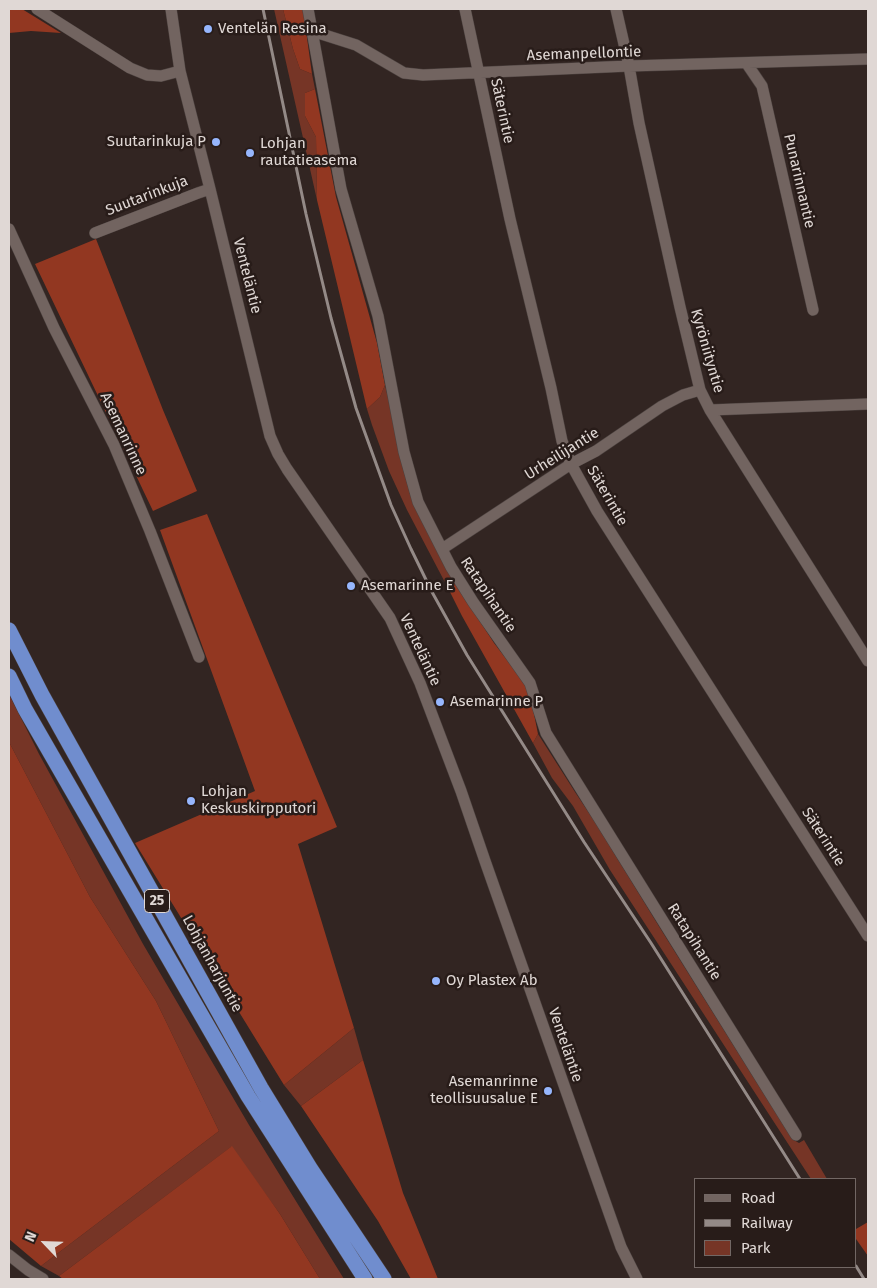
<!DOCTYPE html>
<meta charset="utf-8">
<style>
body{margin:0}
#map{position:relative;width:877px;height:1288px;overflow:hidden;background:#322522;font-family:"Fira Sans",sans-serif}
canvas{display:block}
.frame{position:absolute;inset:0;border:10px solid #e0d8d5;pointer-events:none}
.legend{position:absolute;left:694px;top:1178px;width:162px;height:90px;box-sizing:border-box;background:#281c19;border:1px solid #726764;margin:0;padding:6px 9px;list-style:none;font-size:15px;color:#e0d8d5}
.legend li{display:flex;align-items:center;gap:10px;height:25px}
.legend b{width:25px;border:1px solid #726764}
.north{position:absolute;left:20px;top:1218px;width:50px;height:50px;-webkit-text-stroke:4px #281c19;paint-order:stroke;rotate:294deg;font-size:14px;font-weight:700;line-height:20px;text-align:center;color:#e0d8d5}
.north::after{content:'';display:block;margin:auto;width:18px;height:22px;background:#e0d8d5;clip-path:polygon(50% 0,100% 100%,50% 72%,0 100%)}
</style>
<div id="map">
<canvas width="877" height="1288"></canvas>
<div class="frame"></div>
<ul class="legend">
<li><b style="height:6px;background:#726460"></b>Road</li>
<li><b style="height:6px;background:#948a87"></b>Railway</li>
<li><b style="height:14px;background:#763526"></b>Park</li>
</ul>
<div class="north">N</div>
</div>
<script>
const context = document.querySelector('canvas').getContext('2d');
context.lineJoin = 'round';
function fill(path, color) { context.fillStyle = color; context.fill(path, 'evenodd'); }
const toPath = rows => new Path2D(rows.map(r => 'M' + r).join(''));
function trace(path, color, width, dash) { context.strokeStyle = color; context.lineWidth = width; context.lineCap = dash ? 'butt' : 'round'; context.setLineDash(dash || []); context.stroke(path); }
function label(font, color, halo, rows, align = 'center') {
  context.font = font + ' "Fira Sans",sans-serif'; context.lineWidth = 5; context.setLineDash([]); context.textBaseline = 'middle'; context.strokeStyle = halo; context.fillStyle = color; for (const [text, x, y, turn = 0] of rows) {
    context.save(); context.translate(x, y); context.rotate((+turn || 0) * Math.PI / 180); context.textAlign = isNaN(turn) ? turn : align; if (halo) context.strokeText(text, 0, 0); context.fillText(text, 0, 0); context.restore();
  }
}
fill(toPath([
 [274,9,283,9,293,49,300,69,312,74,315,89,305,93,305,116,316,137,317,200],
 [385,385,392,413,399,454,410,494,416,510,455,583,449,590,407,510,389,471,372,425,367,409,380,397],
 [9,694,39,754,143,944,249,1125,344,1279,320,1279,280,1214,231,1147,59,1276,41,1266,219,1131,156,1001,90,897,9,742],
 [538,734,575,792,593,819,660,928,792,1139,799,1143,804,1140,827,1179,811,1179,610,870,573,806,552,778,533,743],
 [354,1028,363,1060,301,1106,284,1085]
]), '#763526');
fill(toPath([
 [9,9,22,9,61,33,31,31,9,33],
 [283,9,303,9,312,74,300,69,293,49],
 [315,89,336,197,377,343,385,385,380,397,367,409,317,200,316,137,305,116,305,93],
 [96,239,163,410,197,491,153,511,35,264],
 [207,514,337,827,298,844,354,1028,284,1085,135,843,255,791,160,530],
 [455,583,494,643,521,678,530,694,538,734,533,743,462,616,449,590],
 [9,742,90,897,156,1001,219,1131,41,1266,9,1239],
 [363,1060,403,1193,438,1279,411,1279,378,1221,301,1106],
 [232,1146,280,1214,320,1279,63,1279,59,1276],
 [868,1222,868,1256,856,1239,856,1229]
]), '#923721');
const minor = toPath([
 [37,9,130,68,147,75,161,76,180,71],
 [171,9,180,71,210,189,270,436,278,454,287,469,390,618,420,683,461,791,485,861,621,1247,637,1279],
 [308,9,341,189,378,316,404,452,418,502,451,567,473,602,530,683,546,733,796,1135],
 [465,9,510,219,551,388,562,441,571,464,597,511,868,936],
 [616,9,629,66,639,123,680,307,700,390,710,410,868,661],
 [312,31,356,45,404,73,423,75,629,66,868,59],
 [747,64,762,86,813,310],
 [9,229,54,328,114,445,150,531,199,657],
 [95,233,198,193,210,189],
 [710,410,868,404],
 [442,549,571,464,596,451,662,406,683,395,700,390],
 [9,1255,28,1270,43,1279]
]);
const highway = toPath([
 [9,630,42,695,261,1088,310,1168,384,1279],
 [9,676,25,709,248,1096,365,1279]
]);
trace(minor, '#4d4340', 12);
trace(highway, '#4d4340', 16);
trace(minor, '#726460', 11);
trace(highway, '#708dce', 15);
trace(toPath([
 [263,9,306,214,331,318,356,408,391,505,411,549,432,592,467,655,584,842,651,943,800,1179],
 [856,1266,864,1279]
]), '#948a87', 3);
for (const [x, y, r, color] of [
 [208,29,5,"#96b6fd"],
 [216,142,5,"#96b6fd"],
 [250,153,5,"#96b6fd"],
 [351,586,5,"#96b6fd"],
 [440,702,5,"#96b6fd"],
 [191,801,5,"#96b6fd"],
 [436,981,5,"#96b6fd"],
 [548,1091,5,"#96b6fd"]
]) { const dot = new Path2D(); dot.arc(x, y, r, 0, 2 * Math.PI); context.fillStyle = color; context.fill(dot); trace(dot, '#281c19', 2); }
for (const [x, y, w] of [
 [157,901,25]
]) { const box = new Path2D(); box.roundRect(x - w / 2, y - 11.5, w, 23, 4); context.fillStyle = '#281c19'; context.fill(box); trace(box, '#e0d8d5', 1); }
label('bold 14px', '#e0d8d5', null, [
 ["25",157,901]
]);
label('15px', '#e0d8d5', '#281c19', [
 ["Ventelän Resina",218,29],
 ["Suutarinkuja P",206,142,"right"],
 ["Lohjan",260,144],
 ["rautatieasema",260,161],
 ["Asemarinne E",361,586],
 ["Asemarinne P",450,702],
 ["Lohjan",201,792],
 ["Keskuskirpputori",201,809],
 ["Oy Plastex Ab",446,981],
 ["Asemanrinne",538,1082,"right"],
 ["teollisuusalue E",538,1099,"right"]
], 'left');
label('15px', '#e0d8d5', '#281c19', [
 ["Asemanpellontie",584,54,-2],
 ["Säterintie",502,111,78],
 ["Punarinnantie",799,181,77],
 ["Suutarinkuja",147,196,-21],
 ["Venteläntie",247,276,76],
 ["Kyröniityntie",707,351,74],
 ["Asemanrinne",123,434,65],
 ["Urheilijantie",562,454,-32],
 ["Säterintie",607,496,60],
 ["Ratapihantie",488,595,56],
 ["Venteläntie",420,650,65],
 ["Säterintie",823,837,57],
 ["Ratapihantie",694,942,58],
 ["Lohjanharjuntie",212,964,61],
 ["Venteläntie",565,1045,71]
]);
</script>
